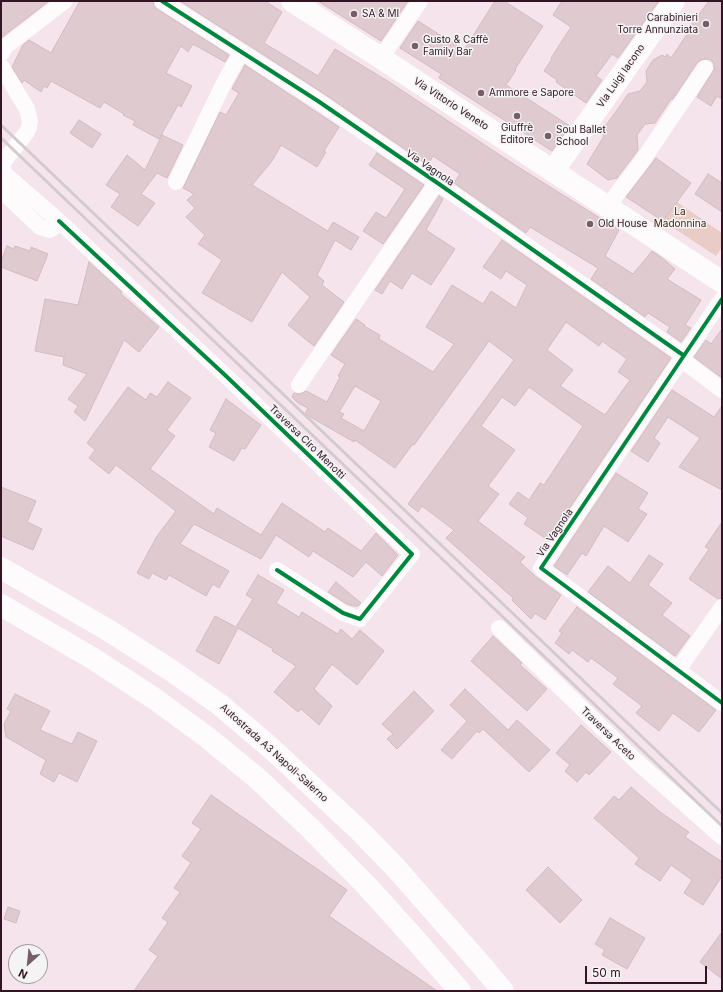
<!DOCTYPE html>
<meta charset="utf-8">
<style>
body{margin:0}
#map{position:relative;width:723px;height:992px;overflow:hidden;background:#f6e4ed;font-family:Inter,sans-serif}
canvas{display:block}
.frame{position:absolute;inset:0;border:2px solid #321424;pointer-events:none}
.north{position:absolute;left:8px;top:944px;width:40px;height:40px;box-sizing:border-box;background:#f4f4f4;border:1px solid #a69aa1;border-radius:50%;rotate:207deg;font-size:11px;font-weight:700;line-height:16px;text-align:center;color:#321424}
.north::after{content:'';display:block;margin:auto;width:14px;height:18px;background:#775d6a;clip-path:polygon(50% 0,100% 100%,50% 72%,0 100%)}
.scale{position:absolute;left:585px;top:966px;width:122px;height:18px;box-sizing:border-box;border:2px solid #321424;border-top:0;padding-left:5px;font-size:12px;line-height:14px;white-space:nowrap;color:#321424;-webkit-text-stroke:3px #f4f4f4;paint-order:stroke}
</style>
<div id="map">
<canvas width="723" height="992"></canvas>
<div class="frame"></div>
<div class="north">N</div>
<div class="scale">50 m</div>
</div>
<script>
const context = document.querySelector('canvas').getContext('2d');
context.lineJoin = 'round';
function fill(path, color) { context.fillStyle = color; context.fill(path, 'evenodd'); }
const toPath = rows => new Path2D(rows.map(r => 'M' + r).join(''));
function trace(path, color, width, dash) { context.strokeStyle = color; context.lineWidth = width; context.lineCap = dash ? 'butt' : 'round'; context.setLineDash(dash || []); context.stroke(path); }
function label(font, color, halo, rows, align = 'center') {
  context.font = font + ' Inter,sans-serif'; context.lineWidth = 3; context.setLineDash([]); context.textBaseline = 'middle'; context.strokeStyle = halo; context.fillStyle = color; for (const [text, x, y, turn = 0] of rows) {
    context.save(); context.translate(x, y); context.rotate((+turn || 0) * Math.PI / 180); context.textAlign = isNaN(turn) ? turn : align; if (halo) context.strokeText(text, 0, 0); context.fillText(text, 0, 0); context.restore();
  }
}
fill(toPath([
 [677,202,722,233,722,247,716,256,663,221]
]), '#e9ccc5');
const building = toPath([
 [1,1,49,1,1,38,1,1],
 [80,1,153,1,154,6,157,9,229,55,225,62,193,44,188,52,181,46,166,73,192,86,181,107,178,105,159,139,133,125,135,121,123,115,124,114,104,102,100,108,51,81,47,88,44,86,41,92,24,80,22,83,12,67,23,45,29,40,51,53,80,1],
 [180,1,265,1,282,12,264,43,318,76,335,49,386,80,515,165,619,230,605,256,633,274,652,251,661,257,675,269,667,279,701,300,685,325,691,328,681,342,667,332,670,327,648,313,645,317,591,279,598,268,530,227,526,233,454,183,460,174,433,156,428,165,323,93,180,1],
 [318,1,408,1,381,41,318,1],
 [495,1,504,1,543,26,515,69,516,70,506,85,570,126,552,151,439,78,441,74,400,48,418,21,464,50,495,1],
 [562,1,659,1,618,58,612,54,596,76,602,80,586,103,556,82,557,80,544,71,552,59,551,58,571,27,553,15,562,1],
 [709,1,722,1,722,99,717,96,711,106,697,97,714,69,714,64,711,60,706,59,701,60,697,63,673,99,671,99,655,123,645,124,637,135,638,150,617,178,608,180,587,164,604,136,602,130,620,106,628,94,640,91,647,82,646,71,653,60,662,55,665,57,667,54,671,58,692,27,690,26,709,1],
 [245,65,339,127,324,151,326,152,317,167,281,145,272,161,252,185,328,231,333,222,359,237,351,250,335,240,317,275,324,281,322,285,344,302,314,346,288,325,310,297,282,272,252,322,202,293,222,260,198,244,205,235,186,217,195,208,187,200,194,194,183,188,220,112,226,115,239,93,232,89,245,65],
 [79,120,101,134,92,148,70,133,79,120],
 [162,135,183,145,167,178,157,173,141,194,155,203,138,226,111,207,120,194,106,185,127,155,145,170,162,135],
 [377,153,424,185,383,244,363,231,376,212,386,218,405,189,369,165,377,153],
 [656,158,691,183,663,221,626,197,656,158],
 [708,174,722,183,722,212,695,194,708,174],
 [439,196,443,199,426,230,455,249,431,285,412,273,402,289,390,281,382,294,375,290,439,196],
 [502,240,671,358,548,540,524,524,528,518,509,504,518,492,529,500,540,483,544,485,583,426,529,387,515,406,502,397,481,426,515,450,488,486,499,494,478,521,525,557,520,562,535,576,561,595,545,620,535,613,531,619,512,600,513,598,446,538,454,530,422,506,418,512,408,504,514,360,489,341,414,445,413,444,395,468,355,440,354,442,305,414,308,408,298,403,292,397,294,393,299,394,306,391,327,402,340,377,338,376,345,364,331,355,356,319,365,325,364,326,380,335,379,339,433,372,454,344,426,327,452,285,483,304,491,291,516,308,527,285,506,271,501,279,483,267,502,240],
 [566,322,599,346,602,341,627,359,618,372,630,380,605,415,560,386,573,370,547,350,566,322],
 [355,386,381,401,364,431,341,418,344,414,339,412,355,386],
 [7,246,14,249,15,246,30,251,31,247,48,254,37,281,1,267,1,261,7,246],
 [89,262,122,292,121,294,159,327,139,352,124,340,85,421,74,412,78,406,68,399,87,374,63,365,64,357,35,351,45,299,78,305,89,262],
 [722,329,722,378,694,357,706,340,711,344,722,329],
 [168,382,191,398,167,430,175,436,150,469,214,514,217,508,261,535,282,503,325,532,328,528,361,551,376,533,398,555,382,576,366,562,353,577,313,551,309,557,276,535,261,559,194,524,180,544,229,571,219,588,213,584,206,596,169,575,166,580,152,573,149,579,137,573,157,536,176,511,116,465,109,474,89,458,95,450,87,443,128,387,146,400,150,393,157,397,168,382],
 [672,390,714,417,722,406,722,490,679,467,700,438,668,417,654,438,660,443,648,462,631,451,672,390],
 [226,399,261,425,245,449,242,448,234,461,209,447,216,433,210,430,226,399],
 [616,473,648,493,638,509,647,514,628,542,604,526,586,556,582,553,567,575,554,566,616,473],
 [1,487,36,501,27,522,42,529,33,550,1,536,1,487],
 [722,522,722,598,718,599,689,579,709,549,705,547,722,522],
 [649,555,663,564,648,585,672,603,662,615,690,636,675,656,588,592,608,566,630,583,649,555],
 [258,575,284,590,276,603,299,617,302,612,338,634,341,629,352,639,360,630,384,651,357,685,332,664,314,689,332,706,319,725,301,709,298,712,274,692,296,666,272,651,273,649,238,628,219,664,196,651,215,616,236,627,253,599,246,595,258,575],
 [336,582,361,603,358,606,353,606,347,604,328,592,336,582],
 [577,607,716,710,699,732,673,713,659,731,636,713,642,706,613,684,618,678,591,658,588,662,572,650,569,654,555,643,562,633,559,631,577,607],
 [493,636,522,663,520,665,547,689,527,711,471,661,493,636],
 [465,689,508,730,517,720,550,750,529,772,483,729,479,733,477,731,452,759,441,750,467,721,450,705,465,689],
 [414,691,434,711,397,749,387,739,393,734,382,724,414,691],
 [15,694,50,711,40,730,72,744,78,732,97,741,77,782,59,773,54,782,40,774,46,760,6,737,4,724,11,711,7,709,15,694],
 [581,725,611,752,589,775,586,772,577,782,565,771,570,765,556,753,581,725],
 [631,787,660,812,689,832,685,837,722,862,722,876,703,905,684,893,692,880,671,865,660,881,635,864,639,858,594,818,614,796,619,800,631,787],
 [211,795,347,890,329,916,437,991,134,991,158,956,149,950,168,922,162,918,180,892,174,888,191,863,182,856,201,829,192,823,211,795],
 [548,867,582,900,560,923,526,890,548,867],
 [8,907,20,911,16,923,4,919,8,907],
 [610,918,645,938,627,969,602,955,605,950,595,944,610,918],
 [722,932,722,979,700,962,722,932]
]);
fill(building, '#dfcad0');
trace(building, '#d2bac1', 1);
trace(toPath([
 [162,1,318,101,439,184,683,355],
 [1,54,6,46,65,1],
 [381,58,420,1],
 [1,66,27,109,30,121,29,127,27,132,5,160,3,164,4,172,6,175,59,221,53,228,49,230,40,227,1,190],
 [176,182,224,83,241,52],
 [610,208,616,195,640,164,705,68],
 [59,221,226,376,412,554,360,619,343,613,277,570],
 [722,299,541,568,722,703],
 [681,359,722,390],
 [299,385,437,182],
 [499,628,635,760,722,837],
 [678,670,722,607]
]), '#fefbfc', 16);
trace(toPath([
 [553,171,674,1]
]), '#fefbfc', 22);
trace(toPath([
 [292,1,381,58,722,282]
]), '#fefbfc', 22);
trace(toPath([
 [1,568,108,630,169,669,219,704,272,749,359,830,394,866,483,967,503,991],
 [1,605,92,658,155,699,208,738,258,779,309,827,366,885,413,937,460,991]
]), '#fefbfc', 22);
trace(toPath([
 [1,125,722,813],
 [1,138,722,826]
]), '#d2cbce', 3);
trace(toPath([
 [162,1,318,101,439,184,683,355],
 [59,221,226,376,412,554,360,619,343,613,277,570],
 [722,299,541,568,722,703]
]), '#00873e', 4);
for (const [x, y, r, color] of [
 [354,14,4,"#775d6a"],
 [706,24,4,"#775d6a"],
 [415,46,4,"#775d6a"],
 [481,93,4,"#775d6a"],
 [517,116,4,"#775d6a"],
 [548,136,4,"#775d6a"],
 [590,224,4,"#775d6a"]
]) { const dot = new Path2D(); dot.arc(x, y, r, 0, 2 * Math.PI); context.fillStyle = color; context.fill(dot); trace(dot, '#f4f4f4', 1.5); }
label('10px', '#321424', '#f4f4f4', [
 ["SA & MI",362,14],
 ["Carabinieri",698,18,"right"],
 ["Torre Annunziata",698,30,"right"],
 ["Gusto & Caffè",423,40],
 ["Family Bar",423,52],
 ["Ammore e Sapore",489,93],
 ["Giuffrè",517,128,"center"],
 ["Editore",517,140,"center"],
 ["Soul Ballet",556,130],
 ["School",556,142],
 ["Old House",598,224]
], 'left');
label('10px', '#321424', '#f4f4f4', [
 ["Via Luigi Iacono",621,76,-55],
 ["Via Vittorio Veneto",451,104,33],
 ["Via Vagnola",430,168,34],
 ["Traversa Ciro Menotti",307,442,44],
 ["Via Vagnola",555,533,-56],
 ["Traversa Aceto",608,734,44],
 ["Autostrada A3 Napoli-Salerno",274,753,42]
]);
label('10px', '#4b250d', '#f4f4f4', [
 ["La",680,212],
 ["Madonnina",680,224]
]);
</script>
